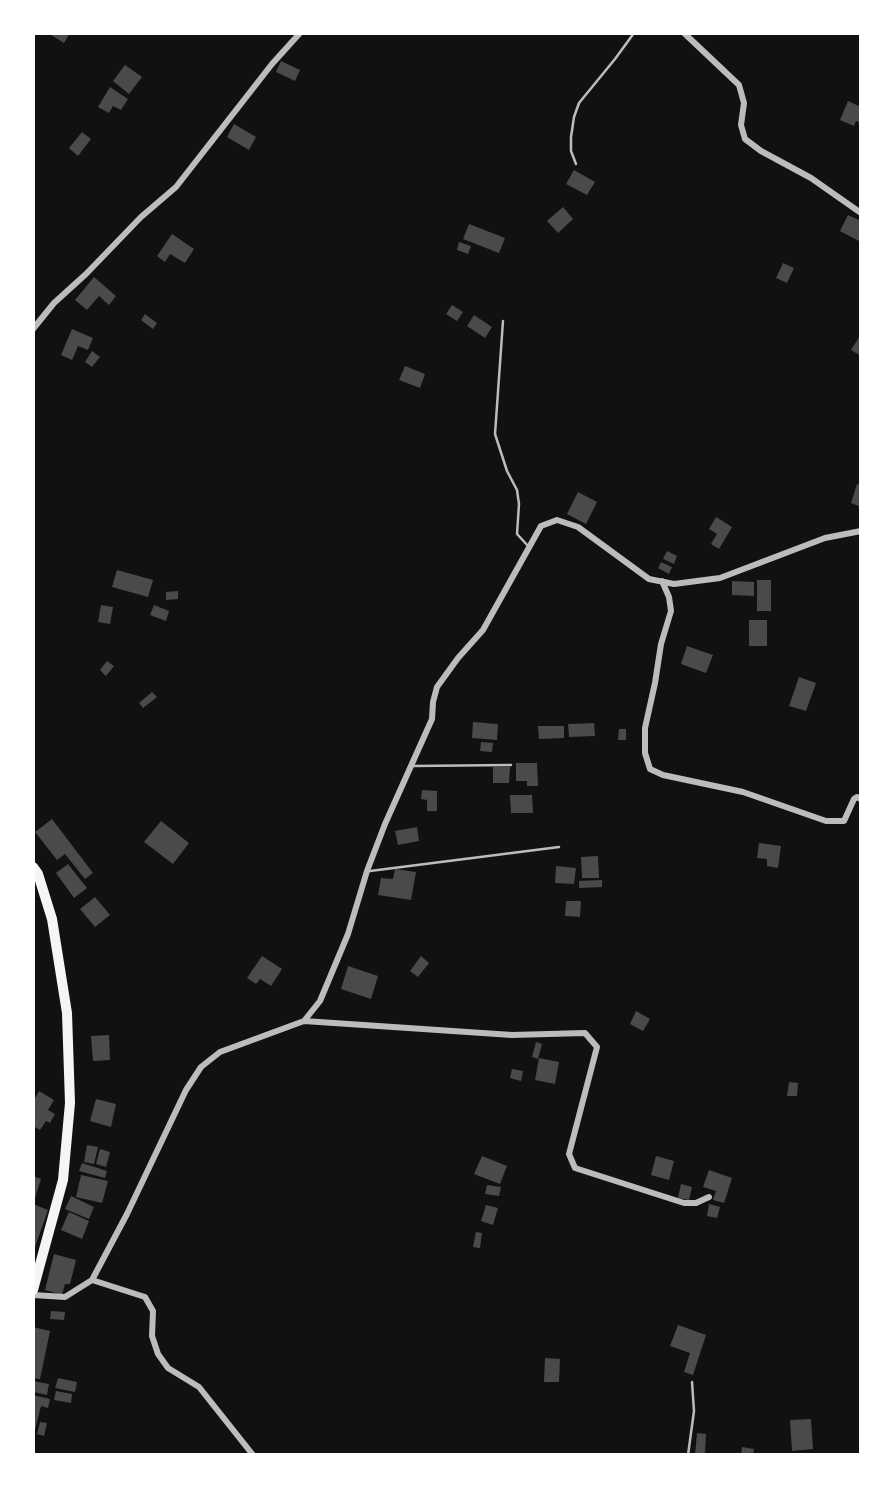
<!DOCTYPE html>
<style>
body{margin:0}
#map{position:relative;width:894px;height:1488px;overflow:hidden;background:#111;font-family:Ubuntu,sans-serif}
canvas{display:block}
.frame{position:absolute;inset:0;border:35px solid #fff;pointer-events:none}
</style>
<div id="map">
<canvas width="894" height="1488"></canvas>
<div class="frame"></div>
</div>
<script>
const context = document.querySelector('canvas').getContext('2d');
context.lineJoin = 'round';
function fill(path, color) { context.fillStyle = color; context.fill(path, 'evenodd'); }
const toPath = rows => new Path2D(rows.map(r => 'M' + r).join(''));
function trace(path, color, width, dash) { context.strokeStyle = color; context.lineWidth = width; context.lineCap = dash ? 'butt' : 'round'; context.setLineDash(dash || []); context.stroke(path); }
fill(toPath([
 [48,33,70,33,64,43],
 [281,61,300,70,295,81,276,72],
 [125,65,142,77,129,94,113,81],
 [110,87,128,99,121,110,113,106,109,113,98,107],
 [848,101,861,107,861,123,856,121,854,126,840,120],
 [234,124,256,137,249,150,227,137],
 [82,132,91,139,78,156,69,148],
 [574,170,595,182,587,195,566,184],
 [563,207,573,219,558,233,547,221],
 [848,215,861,221,859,241,840,231],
 [469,224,505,238,499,253,463,239],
 [172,234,194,249,185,263,170,254,165,262,157,256],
 [459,242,471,246,468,254,457,250],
 [783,263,794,268,787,283,776,278],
 [94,277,116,296,109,305,99,296,87,310,75,300],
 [452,305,463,312,457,321,446,314],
 [145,314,157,323,153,329,141,320],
 [474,315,492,327,485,338,467,326],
 [72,329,93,338,88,350,78,346,72,360,61,355],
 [861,334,861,356,851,350],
 [92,351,100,357,92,367,85,362],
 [405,366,425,374,420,388,399,380],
 [857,484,861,485,861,507,851,503],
 [578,492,597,502,586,524,567,514],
 [716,517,732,527,719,549,711,544,717,534,709,529],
 [667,551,677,556,674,564,663,559],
 [661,562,672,567,669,574,658,568],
 [117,570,153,580,148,597,112,587],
 [757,580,771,580,771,611,757,611],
 [732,581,754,582,754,596,732,595],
 [178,591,178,599,166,600,166,592],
 [101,605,113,607,110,624,98,622],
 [154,605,169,611,166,621,150,615],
 [749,620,767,620,767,646,749,646],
 [687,646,713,655,706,673,681,664],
 [107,661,114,666,106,676,100,670],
 [799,677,816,683,806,711,789,706],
 [152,692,157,697,143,708,139,703],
 [473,722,498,724,497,740,472,738],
 [594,723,595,736,569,737,568,724],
 [538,726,564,726,564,738,539,739],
 [619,729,626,729,626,740,618,740],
 [481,742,493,743,492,752,480,751],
 [516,763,537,763,538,786,527,786,527,781,516,781],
 [493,767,510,767,509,783,493,783],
 [422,790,437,791,437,811,427,811,427,800,421,799],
 [510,795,532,795,533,813,511,813],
 [52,819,93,873,85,879,65,854,57,860,35,832],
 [161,821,189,843,173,864,144,842],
 [417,827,419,841,398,845,395,831],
 [759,843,781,846,778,868,767,866,767,859,757,858],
 [598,856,599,878,582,878,581,857],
 [68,864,87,888,74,898,56,873],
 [556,866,576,868,574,884,555,883],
 [395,869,416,872,411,900,378,895,381,878,393,879],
 [602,880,602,887,579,888,579,881],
 [95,897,110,915,95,927,80,909],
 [566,901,581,901,580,917,565,916],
 [262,956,282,969,271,986,260,979,256,984,247,978],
 [421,956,429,963,418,977,410,971],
 [348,966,378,976,371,999,341,989],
 [636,1011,650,1019,643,1031,630,1024],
 [109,1035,110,1060,93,1061,91,1036],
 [536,1042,542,1044,538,1059,532,1057],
 [539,1058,559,1062,555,1084,535,1080],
 [512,1069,523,1071,521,1081,510,1078],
 [789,1082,798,1083,797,1096,787,1096],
 [39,1091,54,1100,48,1110,55,1114,50,1123,46,1121,40,1130,33,1126,33,1102],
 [96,1099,116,1104,111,1127,90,1121],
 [87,1145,98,1147,94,1164,84,1162],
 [100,1149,110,1152,106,1167,96,1164],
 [482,1156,507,1166,500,1184,474,1174],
 [656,1156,674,1161,669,1180,651,1175],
 [82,1163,107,1171,105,1178,79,1171],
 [709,1170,732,1178,724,1203,713,1200,716,1191,703,1187],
 [81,1175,108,1181,102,1203,76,1197],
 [33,1176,41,1179,34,1201,33,1201],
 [681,1184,692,1187,689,1200,678,1198],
 [487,1185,501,1187,499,1196,485,1194],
 [71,1196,94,1207,89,1219,65,1209],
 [33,1204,48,1210,34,1250,33,1250],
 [709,1204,720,1207,717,1218,707,1216],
 [486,1205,498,1208,493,1225,481,1221],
 [69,1212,89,1221,82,1239,61,1230],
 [476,1232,482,1233,480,1248,473,1247],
 [54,1254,76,1260,70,1284,65,1284,62,1295,45,1290],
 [51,1311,65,1312,64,1320,50,1319],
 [678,1325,706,1335,693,1375,684,1372,690,1353,670,1346],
 [33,1327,50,1331,40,1379,33,1378],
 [545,1358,560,1359,559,1382,544,1382],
 [58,1378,77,1382,75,1392,55,1388],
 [33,1381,49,1384,47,1395,33,1392],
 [56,1391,72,1394,71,1403,54,1400],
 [33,1395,50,1399,48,1408,41,1406,34,1434],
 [811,1419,813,1449,792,1451,790,1420],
 [40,1422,47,1423,44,1436,37,1434],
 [697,1433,706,1434,705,1455,695,1455],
 [742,1447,754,1449,753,1455,741,1455]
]), '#4a4a4a');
trace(toPath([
 [576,164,571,151,571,137,574,117,579,103,615,59,634,33],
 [503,321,495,434,507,471,517,490,519,504,517,534,529,547],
 [412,766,511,765],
 [370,871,559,847],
 [688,1455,694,1411,692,1382]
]), '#bcbcbc', 2.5);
trace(toPath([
 [684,33,739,85,744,103,741,125,745,139,761,151,811,178,861,213],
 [33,329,54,303,86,274,141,217,176,187,272,64,300,33],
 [662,581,669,597,671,611,661,644,655,683,645,728,645,753,650,769,663,775,743,792,826,821,844,821,854,799,857,797,861,799],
 [304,1021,320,1001,348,934,367,871,385,824,432,719,433,702,437,687,458,658,483,630,541,526,557,520,578,527,649,579,674,584,720,578,825,538,861,531],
 [92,1280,145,1297,153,1311,152,1336,158,1354,168,1368,199,1387,253,1455],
 [33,1295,65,1297,92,1280,127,1214,186,1090,201,1067,220,1052,304,1021,512,1035,585,1033,597,1047,569,1154,575,1168,684,1203,696,1203,709,1197]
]), '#bcbcbc', 6);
trace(toPath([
 [33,867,38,874,52,919,67,1013,70,1103,63,1180,33,1290]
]), '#f5f5f5', 10);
</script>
